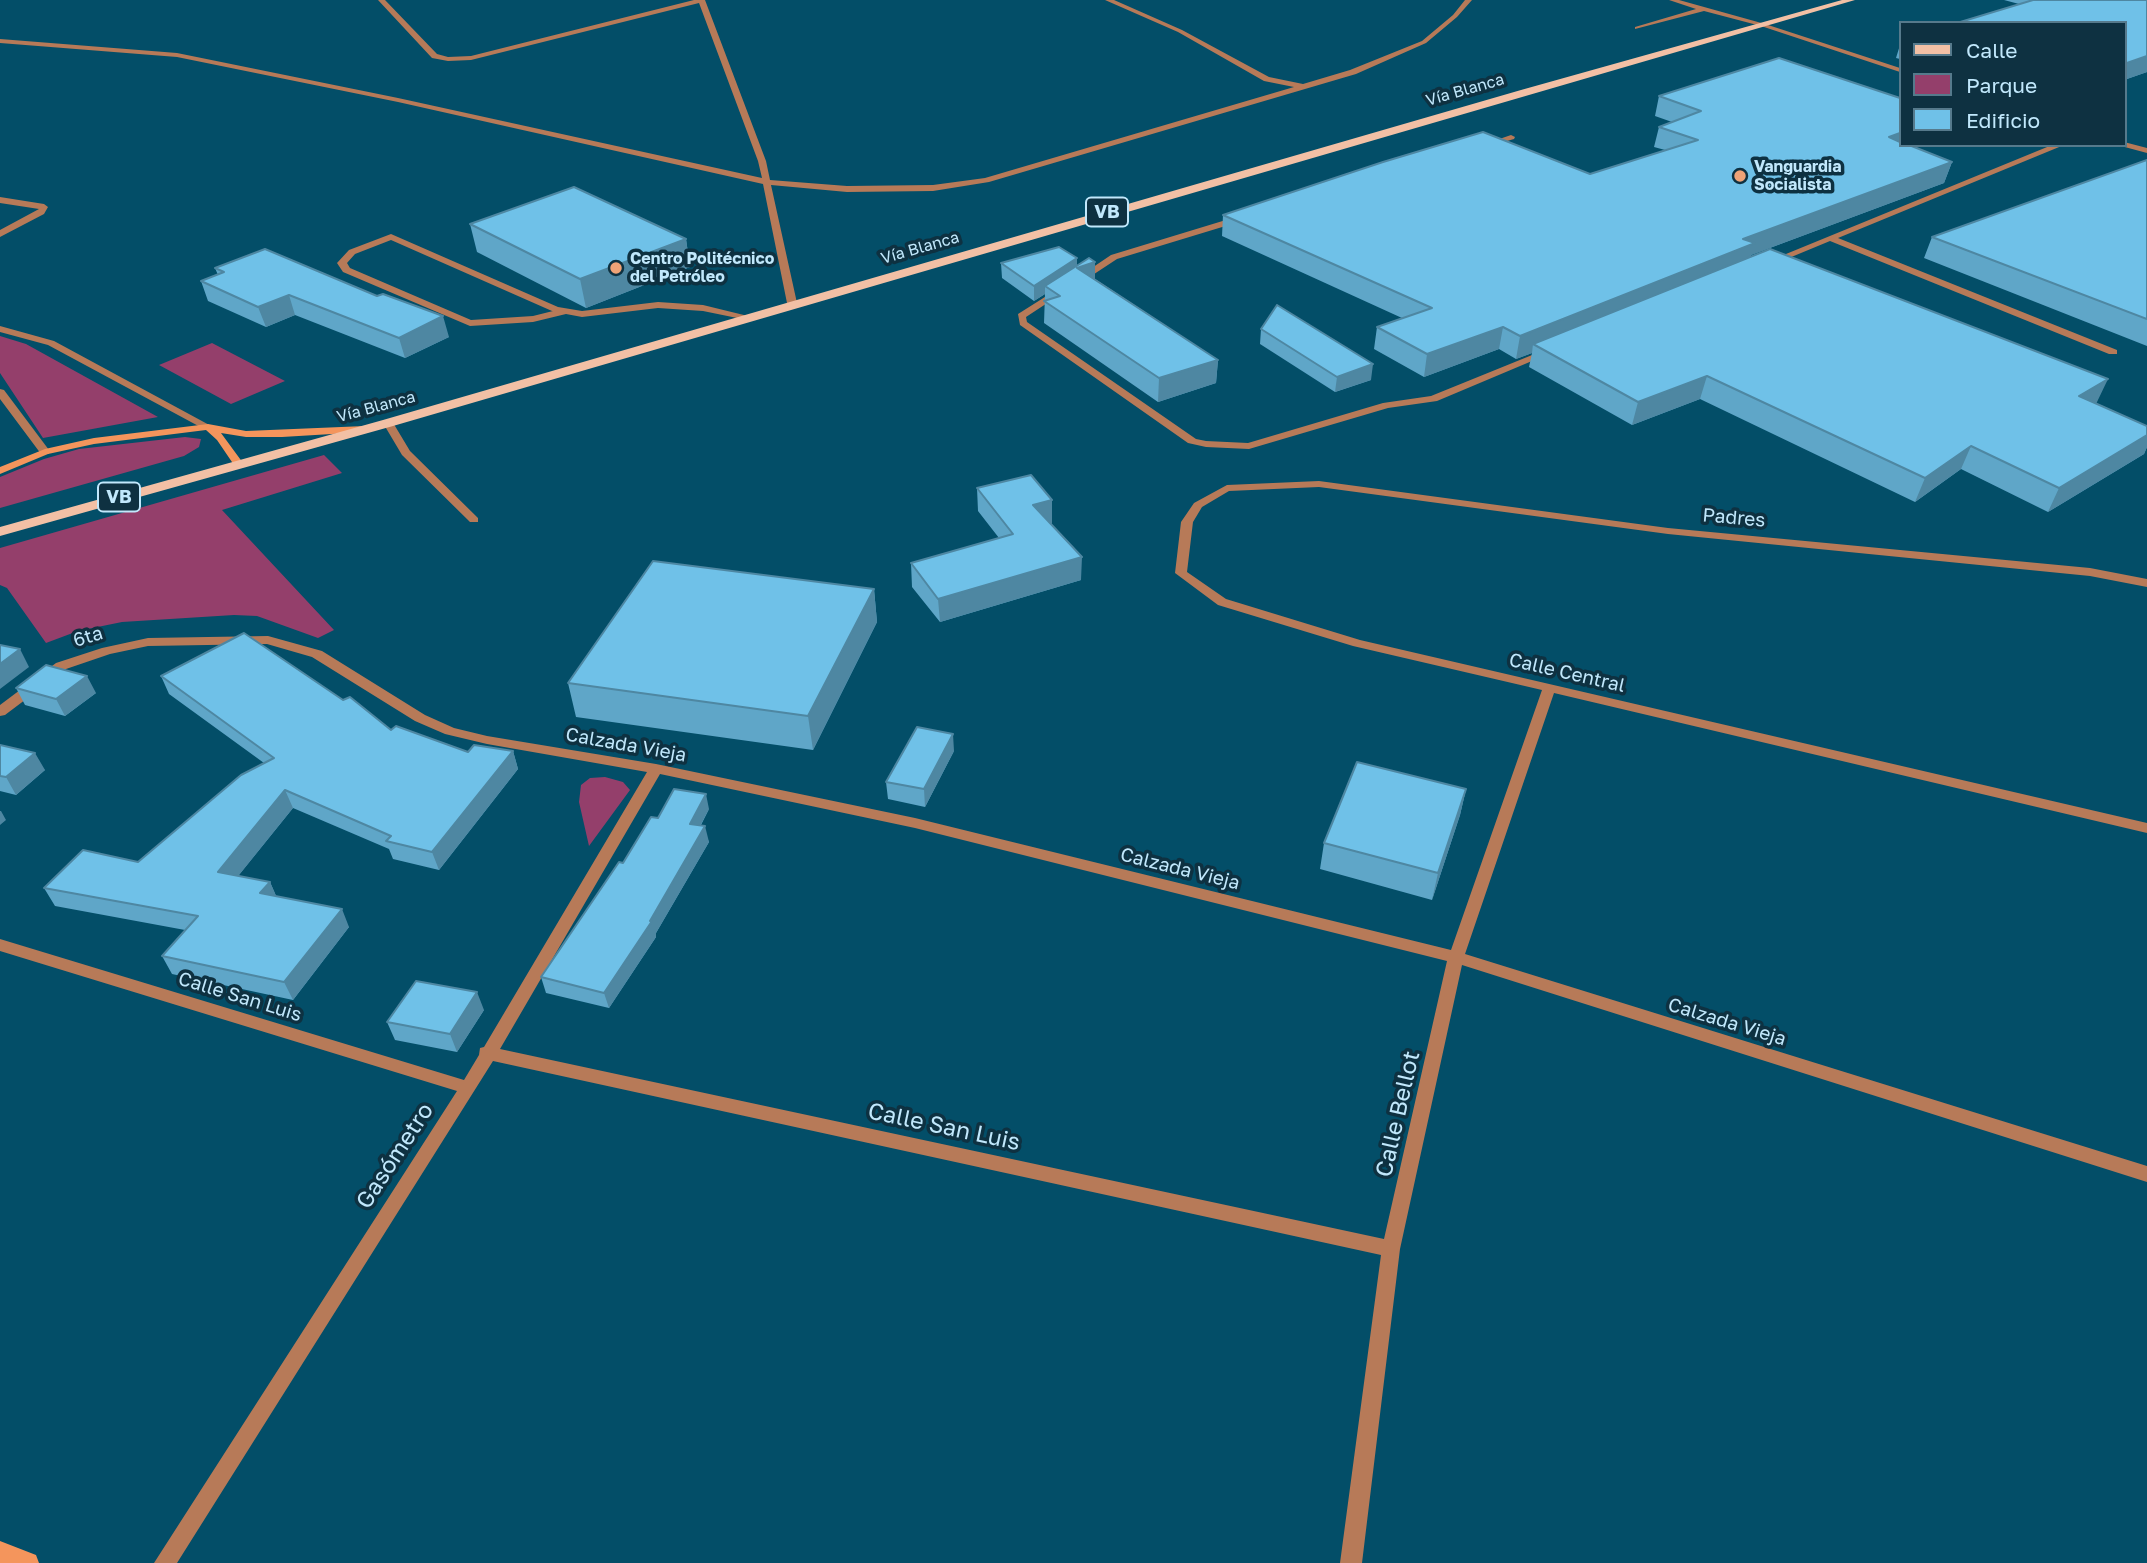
<!DOCTYPE html>
<meta charset="utf-8">
<style>
body{margin:0}
#map{position:relative;width:2147px;height:1563px;overflow:hidden;background:#034e68;font-family:"Golos Text",sans-serif}
canvas{display:block}
.legend{position:absolute;left:1899px;top:21px;width:228px;height:126px;box-sizing:border-box;background:#0e3141;border:2px solid #567a8c;margin:0;padding:9px 12px;list-style:none;font-size:21px;color:#c1e8fc}
.legend li{display:flex;align-items:center;gap:14px;height:35px}
.legend b{width:35px;border:2px solid #567a8c}
</style>
<div id="map">
<canvas width="2147" height="1563"></canvas>
<ul class="legend">
<li><b style="height:9px;background:#f2c0a5"></b>Calle</li>
<li><b style="height:19px;background:#943f6b"></b>Parque</li>
<li><b style="height:19px;background:#6fc1e8"></b>Edificio</li>
</ul>
</div>
<script>
const context = document.querySelector('canvas').getContext('2d');
context.lineJoin = 'round';
function fill(path, color) { context.fillStyle = color; context.fill(path, 'evenodd'); }
const toPath = rows => new Path2D(rows.map(r => 'M' + r).join(''));
function trace(path, color, width, dash) { context.strokeStyle = color; context.lineWidth = width; context.lineCap = dash ? 'butt' : 'round'; context.setLineDash(dash || []); context.stroke(path); }
function label(font, color, halo, rows, align = 'center') {
  context.font = font + ' "Golos Text",sans-serif'; context.lineWidth = 7; context.setLineDash([]); context.textBaseline = 'middle'; context.strokeStyle = halo; context.fillStyle = color; for (const [text, x, y, turn = 0] of rows) {
    context.save(); context.translate(x, y); context.rotate((+turn || 0) * Math.PI / 180); context.textAlign = isNaN(turn) ? turn : align; if (halo) context.strokeText(text, 0, 0); context.fillText(text, 0, 0); context.restore();
  }
}
fill(toPath([
 [0,336,26,344,158,417,43,438,0,373],
 [212,343,285,381,231,404,159,365],
 [185,437,201,439,199,447,184,456,0,508,0,477,44,459,79,449],
 [324,455,342,473,222,510,334,630,318,638,257,616,234,615,122,622,78,631,46,643,7,588,0,585,0,548],
 [605,777,623,782,630,790,589,846,579,802,581,785,590,778]
]), '#943f6b');
fill(toPath([
 [378,0,385,0,437,54,448,57,471,56,694,0,705,0,766,161,770,180,847,186,933,185,985,178,1294,87,1264,81,1178,32,1105,0,1114,0,1182,30,1269,77,1303,84,1350,70,1422,41,1453,15,1465,0,1472,0,1457,17,1426,43,1356,74,989,182,933,191,847,192,771,185,797,303,792,306,787,303,763,184,398,102,177,57,0,43,0,39,177,53,398,98,762,178,758,161,699,3,471,60,448,61,432,58,378,0],
 [1669,0,1679,0,1765,24,1900,68,1900,72,1761,26,1704,11,1635,29,1635,27,1696,9,1669,0],
 [1511,135,1515,137,1514,139,1486,147,1482,145,1511,135],
 [2124,142,2147,148,2147,153,2121,146,2124,145,2124,142],
 [2052,145,2064,145,1838,238,2117,350,2117,354,2109,354,1830,241,1772,265,1764,263,2052,145],
 [1239,216,1243,219,1242,221,1117,259,1082,282,1074,280,1111,255,1239,216],
 [391,234,558,307,582,311,658,302,703,305,752,317,747,320,703,311,658,308,582,317,566,314,533,322,470,326,343,272,337,263,349,250,391,234],
 [391,240,552,311,553,311,533,316,471,320,350,268,347,263,355,254,391,240],
 [1056,290,1064,292,1026,317,1027,322,1196,439,1206,441,1248,443,1383,403,1431,396,1542,351,1551,353,1437,401,1388,408,1249,449,1206,447,1188,443,1020,325,1018,314,1056,290],
 [388,420,392,421,410,451,478,518,478,522,470,522,402,455,383,423,388,420]
]), '#b77a58');
fill(toPath([
 [0,197,44,204,48,207,44,214,0,237,0,230,39,209,0,203,0,197],
 [0,326,54,341,213,427,212,429,204,429,48,345,0,332,0,326],
 [0,389,4,390,49,450,49,454,41,454,0,399,0,389],
 [1319,481,1668,528,2090,568,2147,579,2147,587,2090,576,1668,534,1319,487,1229,491,1202,507,1193,522,1187,572,1226,599,1360,640,2147,823,2147,833,1554,693,1465,954,2147,1166,2147,1182,1462,965,1400,1249,1362,1563,1340,1563,1381,1255,493,1061,177,1563,154,1563,457,1091,0,951,0,939,464,1080,479,1055,480,1048,484,1047,647,772,487,744,445,734,415,721,312,657,267,644,148,646,110,654,66,669,5,715,0,716,0,705,56,663,102,648,148,638,268,636,322,651,425,715,454,728,487,736,656,764,915,818,1451,950,1542,690,1353,646,1218,605,1175,573,1181,522,1194,503,1227,485,1319,481],
 [660,774,915,828,1447,961,1384,1239,500,1049,660,774]
]), '#b77a58');
fill(toPath([
 [208,424,246,431,365,426,370,429,365,432,282,437,246,437,221,433,243,463,238,466,234,465,217,440,206,430,94,444,48,454,0,474,0,467,45,449,94,438,208,424],
 [0,1541,36,1555,39,1563,0,1563,0,1541]
]), '#f4955c');
fill(toPath([
 [1842,0,1855,0,393,426,0,536,0,527,383,420,1521,90,1842,0]
]), '#f2c0a5');
fill(toPath([
 [2004,0,2147,0,2147,72,2124,80,2124,23,2019,4],
 [1900,45,1900,59,1896,58],
 [1659,96,1900,145,1911,145,1910,146,1952,162,1944,183,1751,255,1751,257,2097,402,2096,403,2147,426,2147,447,2144,454,2048,512,1961,469,1915,502,1700,399,1632,425,1529,367,1532,353,1516,359,1499,349,1424,377,1374,349,1377,327,1402,318,1222,236,1223,215,1590,174,1665,150,1654,147,1659,127,1672,122,1655,116],
 [2147,160,2147,346,1924,258,1932,237],
 [470,224,686,239,690,267,586,308,477,252],
 [1001,263,1077,265,1095,279,1218,360,1216,383,1158,402,1044,323,1045,294,1034,301,1002,278],
 [215,268,449,337,405,358,295,315,266,327,208,301,201,281,218,275],
 [1261,329,1371,380,1335,392,1260,344],
 [977,488,1052,500,1052,523,1051,524,1081,580,940,622,912,587,911,563,999,538,978,511],
 [874,589,877,622,813,750,576,717,568,683],
 [161,676,343,700,391,730,468,752,513,751,518,769,439,870,393,859,389,849,293,808,238,876,270,882,276,896,349,927,293,1000,172,974,162,956,185,930,55,906,44,888,138,862,264,763,169,694],
 [16,688,96,693,65,716,25,705],
 [0,745,45,770,16,795,0,791],
 [954,751,925,807,888,799,886,782],
 [1466,789,1460,815,1432,900,1320,869,1324,843],
 [709,809,701,825,709,842,656,933,656,937,609,1008,546,993,541,977,623,863],
 [484,1010,457,1052,395,1040,387,1022]
]), '#5fa6c8');
fill(toPath([
 [2147,56,2147,72,2124,80,2124,64],
 [1900,133,1900,145,1911,145,1882,158,1889,137],
 [1952,162,1944,183,1751,255,1748,265,1533,344,1532,353,1516,359,1520,336,1743,239],
 [686,239,690,267,586,308,580,279],
 [1077,258,1077,267,1095,262,1095,284,1045,286,1045,294,1034,301,1034,286],
 [289,295,295,315,266,327,258,307],
 [443,316,449,337,405,358,399,338],
 [1503,327,1499,349,1424,377,1427,354],
 [1218,360,1216,383,1158,402,1159,378],
 [1373,364,1371,380,1335,392,1337,377],
 [1707,376,1700,399,1632,425,1638,402],
 [2108,379,2097,402,2069,419,2079,396],
 [2147,435,2147,447,2144,454,2048,512,2059,488],
 [1971,446,1961,469,1915,502,1925,478],
 [1052,500,1052,523,1034,528,1033,505],
 [1082,557,1081,580,940,622,938,599],
 [874,589,877,622,813,750,808,716],
 [20,649,29,667,0,689,0,664],
 [87,676,96,693,65,716,56,699],
 [953,734,954,751,925,807,924,789],
 [513,751,518,769,439,870,432,852],
 [35,753,45,770,16,795,6,777],
 [1466,789,1460,815,1432,900,1438,873],
 [285,790,293,808,227,890,218,872],
 [706,794,709,809,693,839,690,824],
 [0,811,1,811,6,820,0,825],
 [705,826,709,842,656,933,656,937,609,1008,604,993,650,921],
 [270,882,278,900,260,893],
 [342,909,349,927,293,1000,284,982],
 [477,992,484,1010,457,1052,450,1034]
]), '#4e87a2');
const building = toPath([
 [2033,0,2147,0,2147,56,2124,64,2124,23,1957,23,2033,0],
 [1779,58,1900,98,1900,133,1889,137,1900,142,1900,145,1909,145,1952,162,1743,239,1755,243,1520,336,1503,327,1427,354,1377,327,1432,308,1223,215,1383,162,1483,132,1590,174,1698,140,1659,127,1701,111,1659,96,1779,58],
 [2147,160,2147,319,1932,237,2147,160],
 [574,187,686,239,580,279,470,224,574,187],
 [1059,247,1077,258,1034,286,1001,263,1059,247],
 [265,249,377,296,383,294,443,316,399,338,289,295,258,307,201,281,224,272,215,268,265,249],
 [1770,249,2108,379,2079,396,2147,426,2147,435,2059,488,1971,446,1925,478,1707,376,1638,402,1533,344,1770,249],
 [1089,258,1095,262,1077,268,1218,360,1159,378,1044,301,1060,296,1045,286,1089,258],
 [1277,305,1373,364,1337,377,1261,329,1277,305],
 [1031,475,1052,500,1033,505,1082,557,938,599,911,563,1013,534,977,488,1031,475],
 [653,561,874,589,808,716,568,683,653,561],
 [244,633,343,700,350,697,391,730,396,726,468,752,474,745,513,751,432,852,386,841,391,836,285,790,218,872,270,882,260,893,342,909,284,982,162,956,198,916,44,888,83,850,138,862,241,775,274,758,161,676,244,633],
 [0,645,20,649,0,664,0,645],
 [46,665,87,676,56,699,16,688,46,665],
 [917,727,953,734,924,789,886,782,917,727],
 [0,745,35,753,6,777,0,776,0,745],
 [1357,762,1466,789,1438,873,1324,843,1357,762],
 [674,789,706,794,690,824,705,826,650,921,652,921,604,993,541,977,619,862,623,863,651,817,658,818,674,789],
 [416,981,477,992,450,1034,387,1022,416,981]
]);
fill(building, '#6fc1e8');
trace(building, '#4e87a2', 2);
for (const [x, y, r, color] of [
 [1740,176,7,"#efa377"],
 [616,268,7,"#efa377"]
]) { const dot = new Path2D(); dot.arc(x, y, r, 0, 2 * Math.PI); context.fillStyle = color; context.fill(dot); trace(dot, '#0e3141', 2.5); }
label('16px', '#c1e8fc', '#0e3141', [
 ["Vía Blanca",1465,90,-16],
 ["Vía Blanca",920,248,-16],
 ["Vía Blanca",376,407,-15]
]);
label('bold 16px', '#c1e8fc', '#0e3141', [
 ["Vanguardia",1754,167],
 ["Socialista",1754,185],
 ["Centro Politécnico",630,259],
 ["del Petróleo",630,277]
], 'left');
for (const [x, y, w] of [
 [1107,212,42],
 [119,497,42]
]) { const box = new Path2D(); box.roundRect(x - w / 2, y - 14.5, w, 29, 5); context.fillStyle = '#0e3141'; context.fill(box); trace(box, '#c1e8fc', 2); }
label('bold 18px', '#c1e8fc', null, [
 ["VB",1107,212],
 ["VB",119,497]
]);
label('19px', '#c1e8fc', '#0e3141', [
 ["Padres",1734,518,5],
 ["6ta",88,637,-17],
 ["Calle Central",1567,673,13],
 ["Calzada Vieja",626,745,10],
 ["Calzada Vieja",1180,869,14],
 ["Calle San Luis",240,997,17],
 ["Calzada Vieja",1727,1022,17]
]);
label('23px', '#c1e8fc', '#0e3141', [
 ["Calle Bellot",1398,1114,-77],
 ["Calle San Luis",944,1127,12],
 ["Gasómetro",395,1156,-57]
]);
</script>
